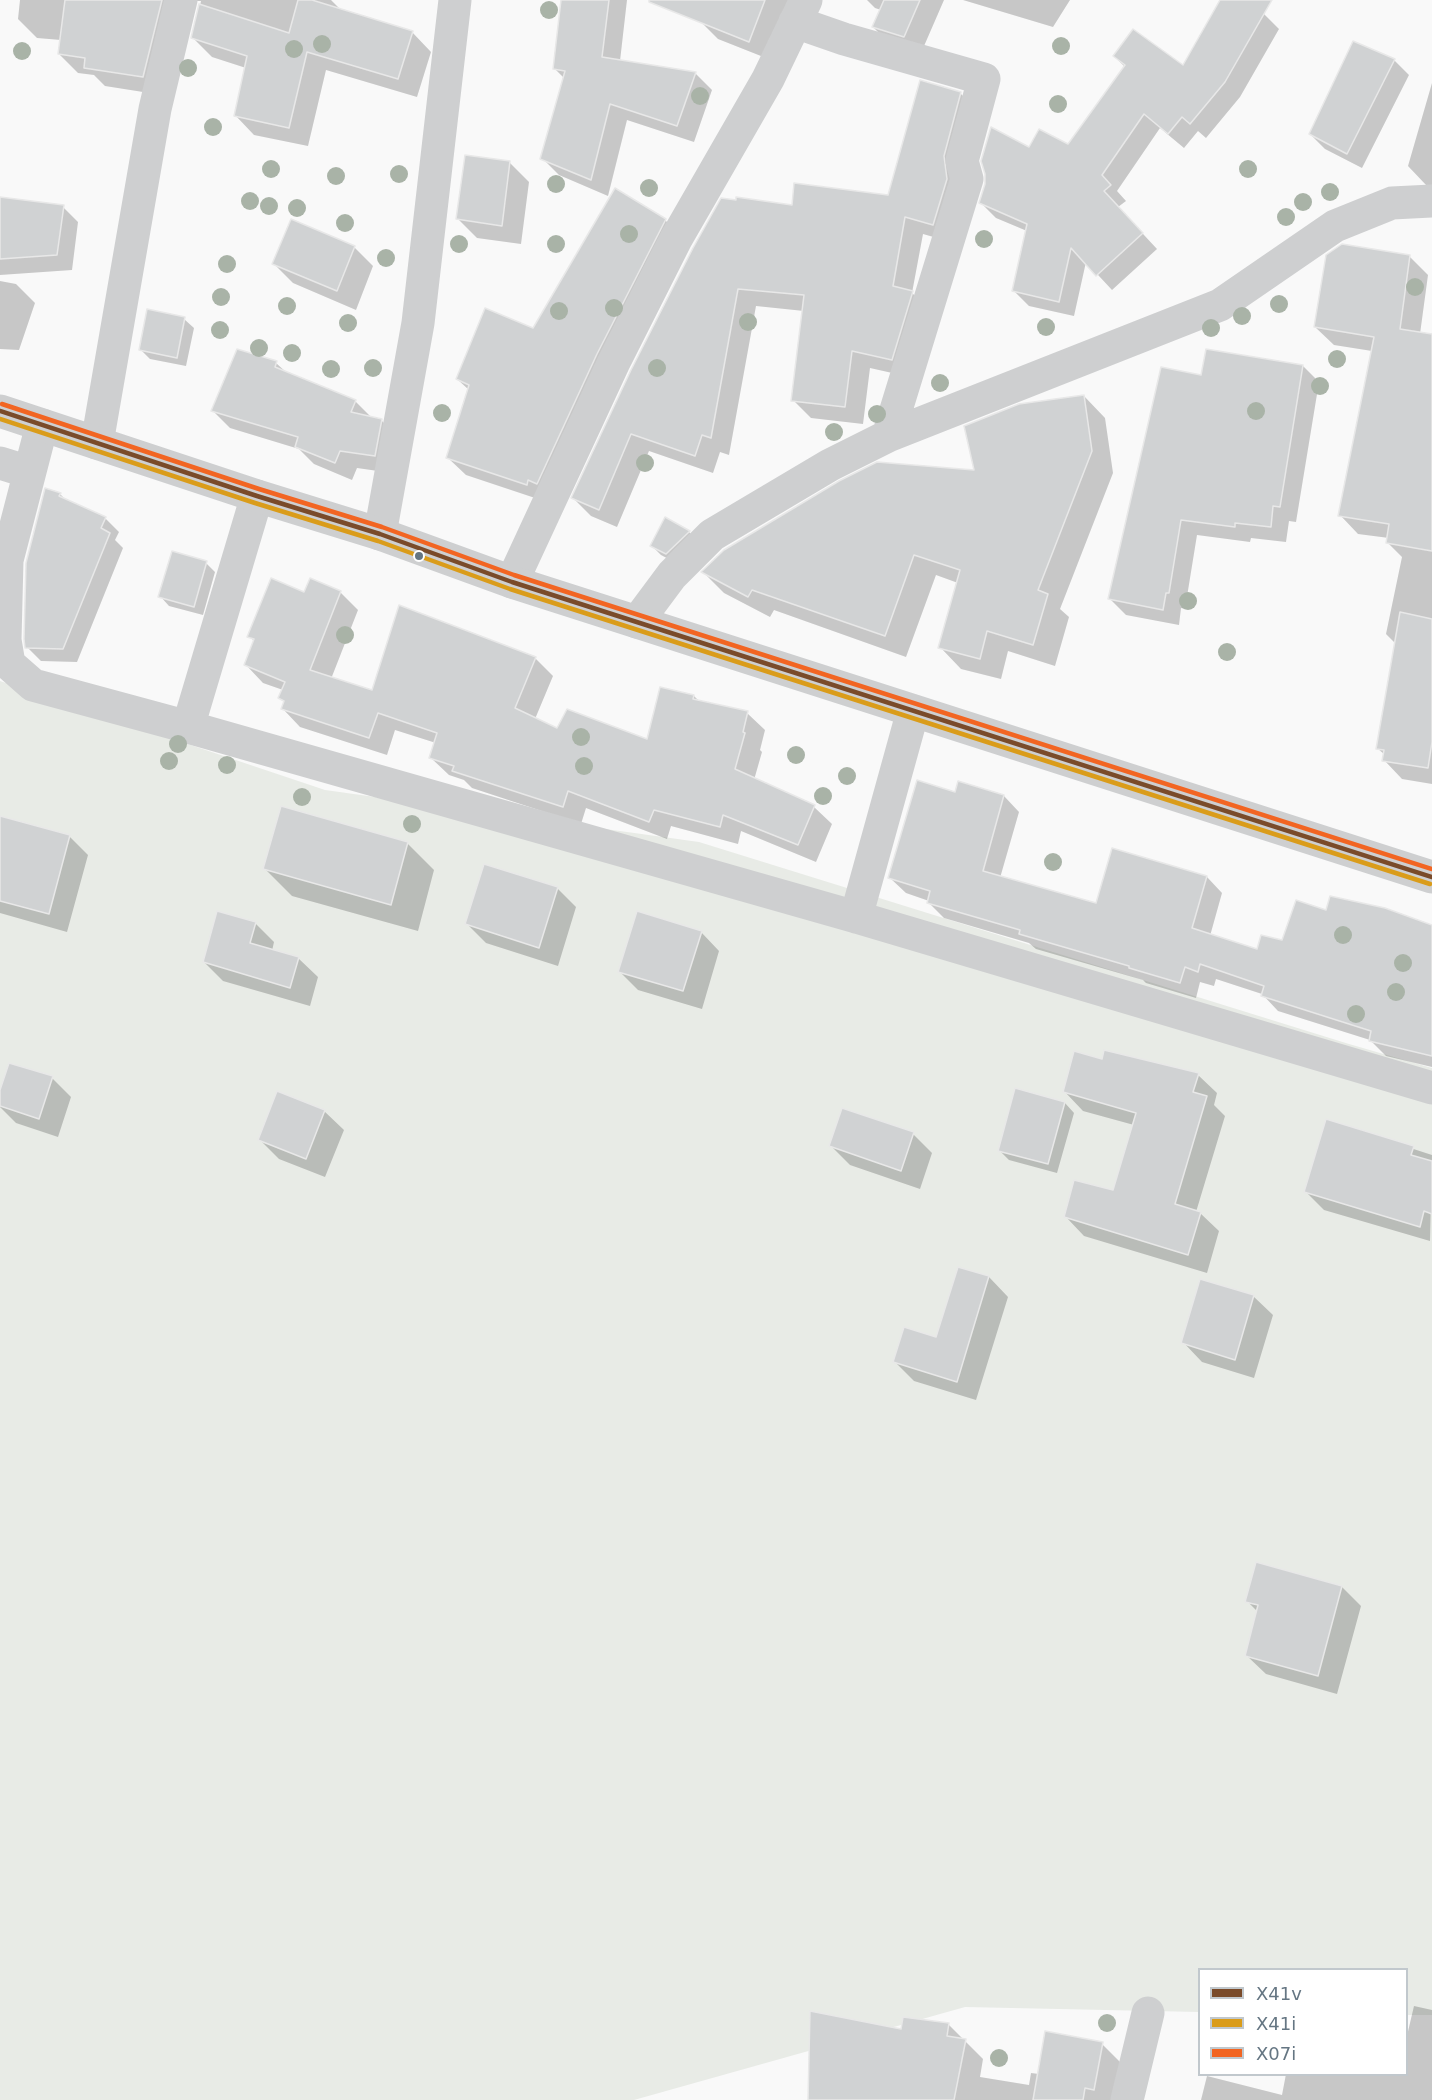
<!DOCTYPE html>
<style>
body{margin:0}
#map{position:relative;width:1432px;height:2100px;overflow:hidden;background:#f9f9f9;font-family:"DejaVu Sans",sans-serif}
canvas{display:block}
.legend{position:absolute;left:1198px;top:1968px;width:210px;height:108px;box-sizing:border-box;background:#fff;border:2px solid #c1c8cd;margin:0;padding:8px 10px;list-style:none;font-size:18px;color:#657683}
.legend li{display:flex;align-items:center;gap:12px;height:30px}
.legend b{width:30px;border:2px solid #c1c8cd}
</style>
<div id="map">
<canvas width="1432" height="2100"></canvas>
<ul class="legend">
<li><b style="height:8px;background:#7a4b2a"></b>X41v</li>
<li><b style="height:8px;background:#da9c1a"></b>X41i</li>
<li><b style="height:8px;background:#f26522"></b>X07i</li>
</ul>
</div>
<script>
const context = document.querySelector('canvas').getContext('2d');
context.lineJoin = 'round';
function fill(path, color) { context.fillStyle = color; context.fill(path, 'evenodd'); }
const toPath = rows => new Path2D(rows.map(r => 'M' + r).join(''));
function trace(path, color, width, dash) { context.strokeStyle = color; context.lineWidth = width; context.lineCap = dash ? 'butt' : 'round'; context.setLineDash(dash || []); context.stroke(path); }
fill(toPath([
 [0,681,325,790,699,842,1349,1044,1432,1068,1432,2015,1407,2015,1406,1970,1200,1970,1199,2012,965,2007,634,2100,0,2100]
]), '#e8ebe6');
fill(toPath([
 [20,0,331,0,341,10,412,32,431,52,417,97,326,70,308,146,254,135,235,115,246,68,212,57,193,38,201,1,195,1,162,95,105,86,94,75,78,73,59,54,61,40,37,38,18,19],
 [563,0,627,0,620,61,695,73,712,90,694,142,627,120,608,196,559,175,542,158,564,78,554,68],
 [711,0,816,0,766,58,718,39,701,22],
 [867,0,944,0,921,53,890,44,873,27,881,10,875,8],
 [963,0,1070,0,1053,27],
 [1221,0,1241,0,1264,14,1279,29,1240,97,1206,138,1198,131,1184,148,1160,128,1117,191,1126,201,1118,207,1157,249,1112,290,1086,262,1074,316,1029,306,1014,291,1027,231,996,218,981,203,1030,149,1069,146,1125,67,1114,56,1183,67],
 [1394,60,1409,75,1362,168,1325,149,1310,134],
 [1432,83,1432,186,1426,185,1408,166],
 [960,93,978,111,951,242,923,234,912,293,930,310,910,377,870,368,863,424,811,418,793,400,804,311,756,306,729,455,720,452,713,473,649,451,617,527,591,516,573,498,793,207,889,197],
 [510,163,529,182,521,244,477,238,458,219],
 [0,199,63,207,78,222,72,270,0,275],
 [665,220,683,238,544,501,466,475,448,458,469,390,457,379,534,330],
 [354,247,373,266,356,310,293,283,274,264],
 [1409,256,1428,275,1420,334,1432,336,1432,784,1402,779,1384,760,1385,755,1377,748,1396,644,1386,634,1402,557,1388,543,1389,538,1358,534,1340,515,1372,351,1334,345,1315,327],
 [0,281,16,284,35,303,19,350,0,349],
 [184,319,194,328,186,366,150,359,141,350],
 [276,363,287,373,355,401,372,418,381,420,399,438,392,473,357,468,352,480,314,464,299,449,230,428,213,411],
 [1303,366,1319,382,1296,522,1289,521,1286,542,1251,538,1250,542,1197,535,1185,609,1181,608,1179,625,1126,615,1110,599,1202,377],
 [1084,396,1105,418,1113,473,1060,609,1069,617,1055,666,1008,651,1001,679,961,669,940,647,958,583,936,575,906,657,774,610,770,617,724,593,703,572,976,472],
 [46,490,60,494,68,502,105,518,119,532,115,540,123,548,77,662,41,661,27,647],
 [689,532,698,541,676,563,661,555,652,546],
 [206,563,215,572,203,615,169,606,160,596],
 [311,580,340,592,358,610,331,679,373,692,535,658,553,676,535,719,557,730,648,741,694,696,700,702,747,713,765,730,760,750,762,752,754,780,814,807,832,824,816,862,741,831,738,844,671,826,667,839,586,808,581,824,472,788,464,780,449,775,431,758,436,743,395,730,387,755,300,727,283,709,285,703,279,698,283,690,263,683,246,665,255,642,249,636,305,594],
 [956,794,1004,796,1019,812,1000,878,1097,905,1207,877,1222,893,1210,936,1258,951,1283,942,1327,912,1432,928,1432,1067,1386,1056,1370,1040,1278,1011,1262,994,1216,979,1214,986,1200,982,1196,998,1146,983,1143,980,1036,949,1029,943,944,918,928,902,929,901,906,893,890,878],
 [0,831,69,836,88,855,67,932,0,913],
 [407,843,434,870,418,931,292,896,265,869],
 [557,888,576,907,558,966,486,943,467,924],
 [255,923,274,942,272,951,298,958,318,977,310,1006,223,981,204,962],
 [701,932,719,951,702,1009,638,990,620,972],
 [1103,1061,1198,1075,1217,1093,1214,1105,1225,1116,1196,1212,1200,1213,1219,1231,1207,1273,1084,1236,1066,1217,1114,1192,1134,1125,1083,1111,1065,1092],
 [52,1078,71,1097,58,1137,16,1123,0,1107,0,1095],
 [1065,1103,1074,1113,1057,1173,1009,1160,1000,1151],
 [324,1111,344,1130,325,1177,279,1159,260,1140],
 [1327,1121,1432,1155,1430,1241,1324,1210,1306,1192],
 [913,1134,932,1153,920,1189,850,1165,831,1146],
 [959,1269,989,1277,1008,1297,976,1400,914,1381,894,1361,937,1339],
 [1253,1296,1273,1315,1254,1378,1202,1362,1183,1342],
 [1342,1587,1361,1606,1337,1694,1266,1674,1246,1655,1258,1612,1247,1601],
 [1414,2006,1432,2010,1432,2100,1201,2100,1207,2076,1282,2095,1286,2074,1406,2074,1406,2040],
 [949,2025,983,2059,980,2077,1029,2085,1031,2073,1039,2074,1102,2044,1120,2062,1113,2100,809,2100,902,2031]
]), '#0003');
const building = toPath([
 [65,0,162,0,143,77,84,68,85,58,58,54,65,0],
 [298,0,312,0,413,31,398,79,307,52,289,128,234,116,247,56,191,38,199,4,289,33,298,0],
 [561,0,609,0,602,57,696,72,677,126,610,104,591,180,540,159,565,71,553,69,561,0],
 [649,0,765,0,749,42,649,2,649,0],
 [884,0,920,0,904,37,872,27,884,0],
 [1220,0,1272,0,1225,82,1190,124,1182,117,1168,134,1144,114,1102,175,1111,185,1104,191,1143,233,1096,276,1071,248,1059,302,1012,291,1027,224,979,203,985,184,985,174,981,161,991,127,1029,147,1039,129,1068,144,1125,65,1113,56,1133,29,1183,65,1220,0],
 [1353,41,1395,59,1347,154,1309,134,1353,41],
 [920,80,961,92,944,156,947,179,933,225,905,217,893,286,913,291,892,360,852,351,845,407,791,401,804,295,738,289,711,438,702,435,695,456,631,434,599,510,571,498,631,370,693,248,721,198,736,200,736,197,792,205,794,183,888,195,920,80],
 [465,155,510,161,502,226,456,219,465,155],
 [615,188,666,219,597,354,537,484,528,480,527,485,446,458,469,385,456,379,485,308,533,328,615,188],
 [0,197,64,205,57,255,0,259,0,197],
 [291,219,355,246,337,291,272,264,291,219],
 [1342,244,1410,255,1400,329,1432,334,1432,551,1386,543,1389,524,1338,516,1374,337,1314,327,1326,255,1342,244],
 [147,309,185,317,177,358,139,350,147,309],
 [237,349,277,361,275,367,356,400,351,412,382,419,375,456,340,451,335,463,295,447,298,437,211,411,237,349],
 [1206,349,1303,365,1280,507,1273,506,1271,527,1235,523,1235,527,1181,520,1169,593,1166,593,1163,610,1108,599,1161,367,1201,375,1206,349],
 [1084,395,1092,451,1038,590,1048,594,1033,645,987,631,980,659,938,648,960,570,914,555,885,636,752,590,748,597,701,572,724,550,839,481,877,462,974,470,964,426,1019,404,1084,395],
 [45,488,61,493,59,496,106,517,101,528,110,533,63,649,25,648,24,639,26,563,45,488],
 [665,517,690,531,666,554,650,546,665,517],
 [172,551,207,561,194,607,158,597,172,551],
 [271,578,304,592,310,578,341,591,310,670,372,690,399,605,536,657,515,708,557,728,567,709,647,739,660,687,694,695,693,699,748,711,743,732,745,733,735,769,815,805,798,845,723,815,720,827,654,810,649,822,568,791,563,807,452,771,454,766,429,758,437,733,378,713,369,738,281,709,284,701,278,698,285,682,244,665,254,639,247,637,271,578],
 [1400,612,1432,619,1432,742,1428,768,1382,761,1384,750,1376,749,1400,612],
 [917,780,955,792,958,781,1004,795,983,871,1096,903,1112,848,1207,876,1192,928,1257,949,1261,935,1282,940,1296,900,1326,910,1330,896,1385,908,1432,925,1432,1056,1369,1041,1371,1031,1261,996,1264,986,1200,964,1198,972,1185,967,1180,983,1129,968,1129,966,1019,934,1020,930,927,903,930,891,888,878,917,780],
 [281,806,408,842,391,905,263,869,281,806],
 [0,816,70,835,49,914,0,901,0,816],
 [484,864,558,887,539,948,465,924,484,864],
 [217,911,256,922,250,943,299,957,290,988,203,962,217,911],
 [637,911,702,931,683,991,618,972,637,911],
 [1104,1050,1199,1073,1193,1092,1207,1096,1175,1204,1201,1212,1188,1255,1064,1217,1074,1180,1113,1190,1136,1113,1063,1092,1074,1051,1102,1059,1104,1050],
 [9,1063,53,1076,39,1119,0,1106,0,1090,9,1063],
 [1015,1088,1065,1102,1048,1164,998,1151,1015,1088],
 [277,1091,325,1110,306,1159,258,1140,277,1091],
 [842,1108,914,1132,901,1171,829,1146,842,1108],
 [1326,1119,1414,1146,1411,1155,1432,1161,1432,1214,1424,1211,1420,1227,1304,1192,1326,1119],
 [958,1267,989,1276,957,1382,893,1362,904,1327,936,1337,958,1267],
 [1200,1279,1254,1295,1235,1360,1181,1343,1200,1279],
 [1256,1562,1342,1586,1318,1676,1245,1656,1258,1605,1245,1602,1256,1562],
 [810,2011,901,2029,903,2017,949,2023,947,2036,966,2039,954,2100,808,2100,810,2011],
 [1045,2031,1103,2042,1094,2090,1085,2088,1083,2100,1033,2100,1045,2031]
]);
fill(building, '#d0d2d3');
trace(building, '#e8e8e8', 1.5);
trace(toPath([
 [795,22,844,39,984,79,962,161,967,179,888,436],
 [42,425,7,560,5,640,9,664,33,685,188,727,856,917,1432,1088],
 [97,443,155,109,181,0],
 [0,463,29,472],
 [380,534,418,323,455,0],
 [512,582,614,362,676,239,768,79,806,0],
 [637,622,672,575,712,535,830,465,888,436,1220,305,1335,226,1392,203,1432,201],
 [188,727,257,496],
 [856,917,913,711],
 [1127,2100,1148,2013]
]), '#cecfd0', 33);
trace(toPath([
 [0,411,257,496,380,534,512,582,637,622,1432,877]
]), '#cecfd0', 33);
trace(toPath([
 [0,411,257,496,380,534,512,582,1432,877]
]), '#7a4b2a', 4.5);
trace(toPath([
 [0,419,255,503,378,541,510,589,1430,884]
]), '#da9c1a', 4.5);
trace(toPath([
 [2,404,259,489,382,527,514,575,1432,869]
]), '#f26522', 4.5);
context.fillStyle = '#a9b3a7';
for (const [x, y] of [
 [549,10],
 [322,44],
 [1061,46],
 [294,49],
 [22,51],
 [188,68],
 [700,96],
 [1058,104],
 [213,127],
 [271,169],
 [1248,169],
 [399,174],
 [336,176],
 [556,184],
 [649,188],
 [1330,192],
 [250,201],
 [1303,202],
 [269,206],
 [297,208],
 [1286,217],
 [345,223],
 [629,234],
 [984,239],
 [459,244],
 [556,244],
 [386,258],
 [227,264],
 [1415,287],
 [221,297],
 [1279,304],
 [287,306],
 [614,308],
 [559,311],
 [1242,316],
 [748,322],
 [348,323],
 [1046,327],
 [1211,328],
 [220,330],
 [259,348],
 [292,353],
 [1337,359],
 [373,368],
 [657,368],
 [331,369],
 [940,383],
 [1320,386],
 [1256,411],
 [442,413],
 [877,414],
 [834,432],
 [645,463],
 [1188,601],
 [345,635],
 [1227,652],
 [581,737],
 [178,744],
 [796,755],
 [169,761],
 [227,765],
 [584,766],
 [847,776],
 [823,796],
 [302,797],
 [412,824],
 [1053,862],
 [1343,935],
 [1403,963],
 [1396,992],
 [1356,1014],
 [1107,2023],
 [999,2058]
]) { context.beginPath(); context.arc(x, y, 9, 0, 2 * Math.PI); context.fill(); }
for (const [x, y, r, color] of [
 [419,556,5,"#657683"]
]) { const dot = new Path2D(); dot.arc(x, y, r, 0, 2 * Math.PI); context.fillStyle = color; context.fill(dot); trace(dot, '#fff', 2); }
</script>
